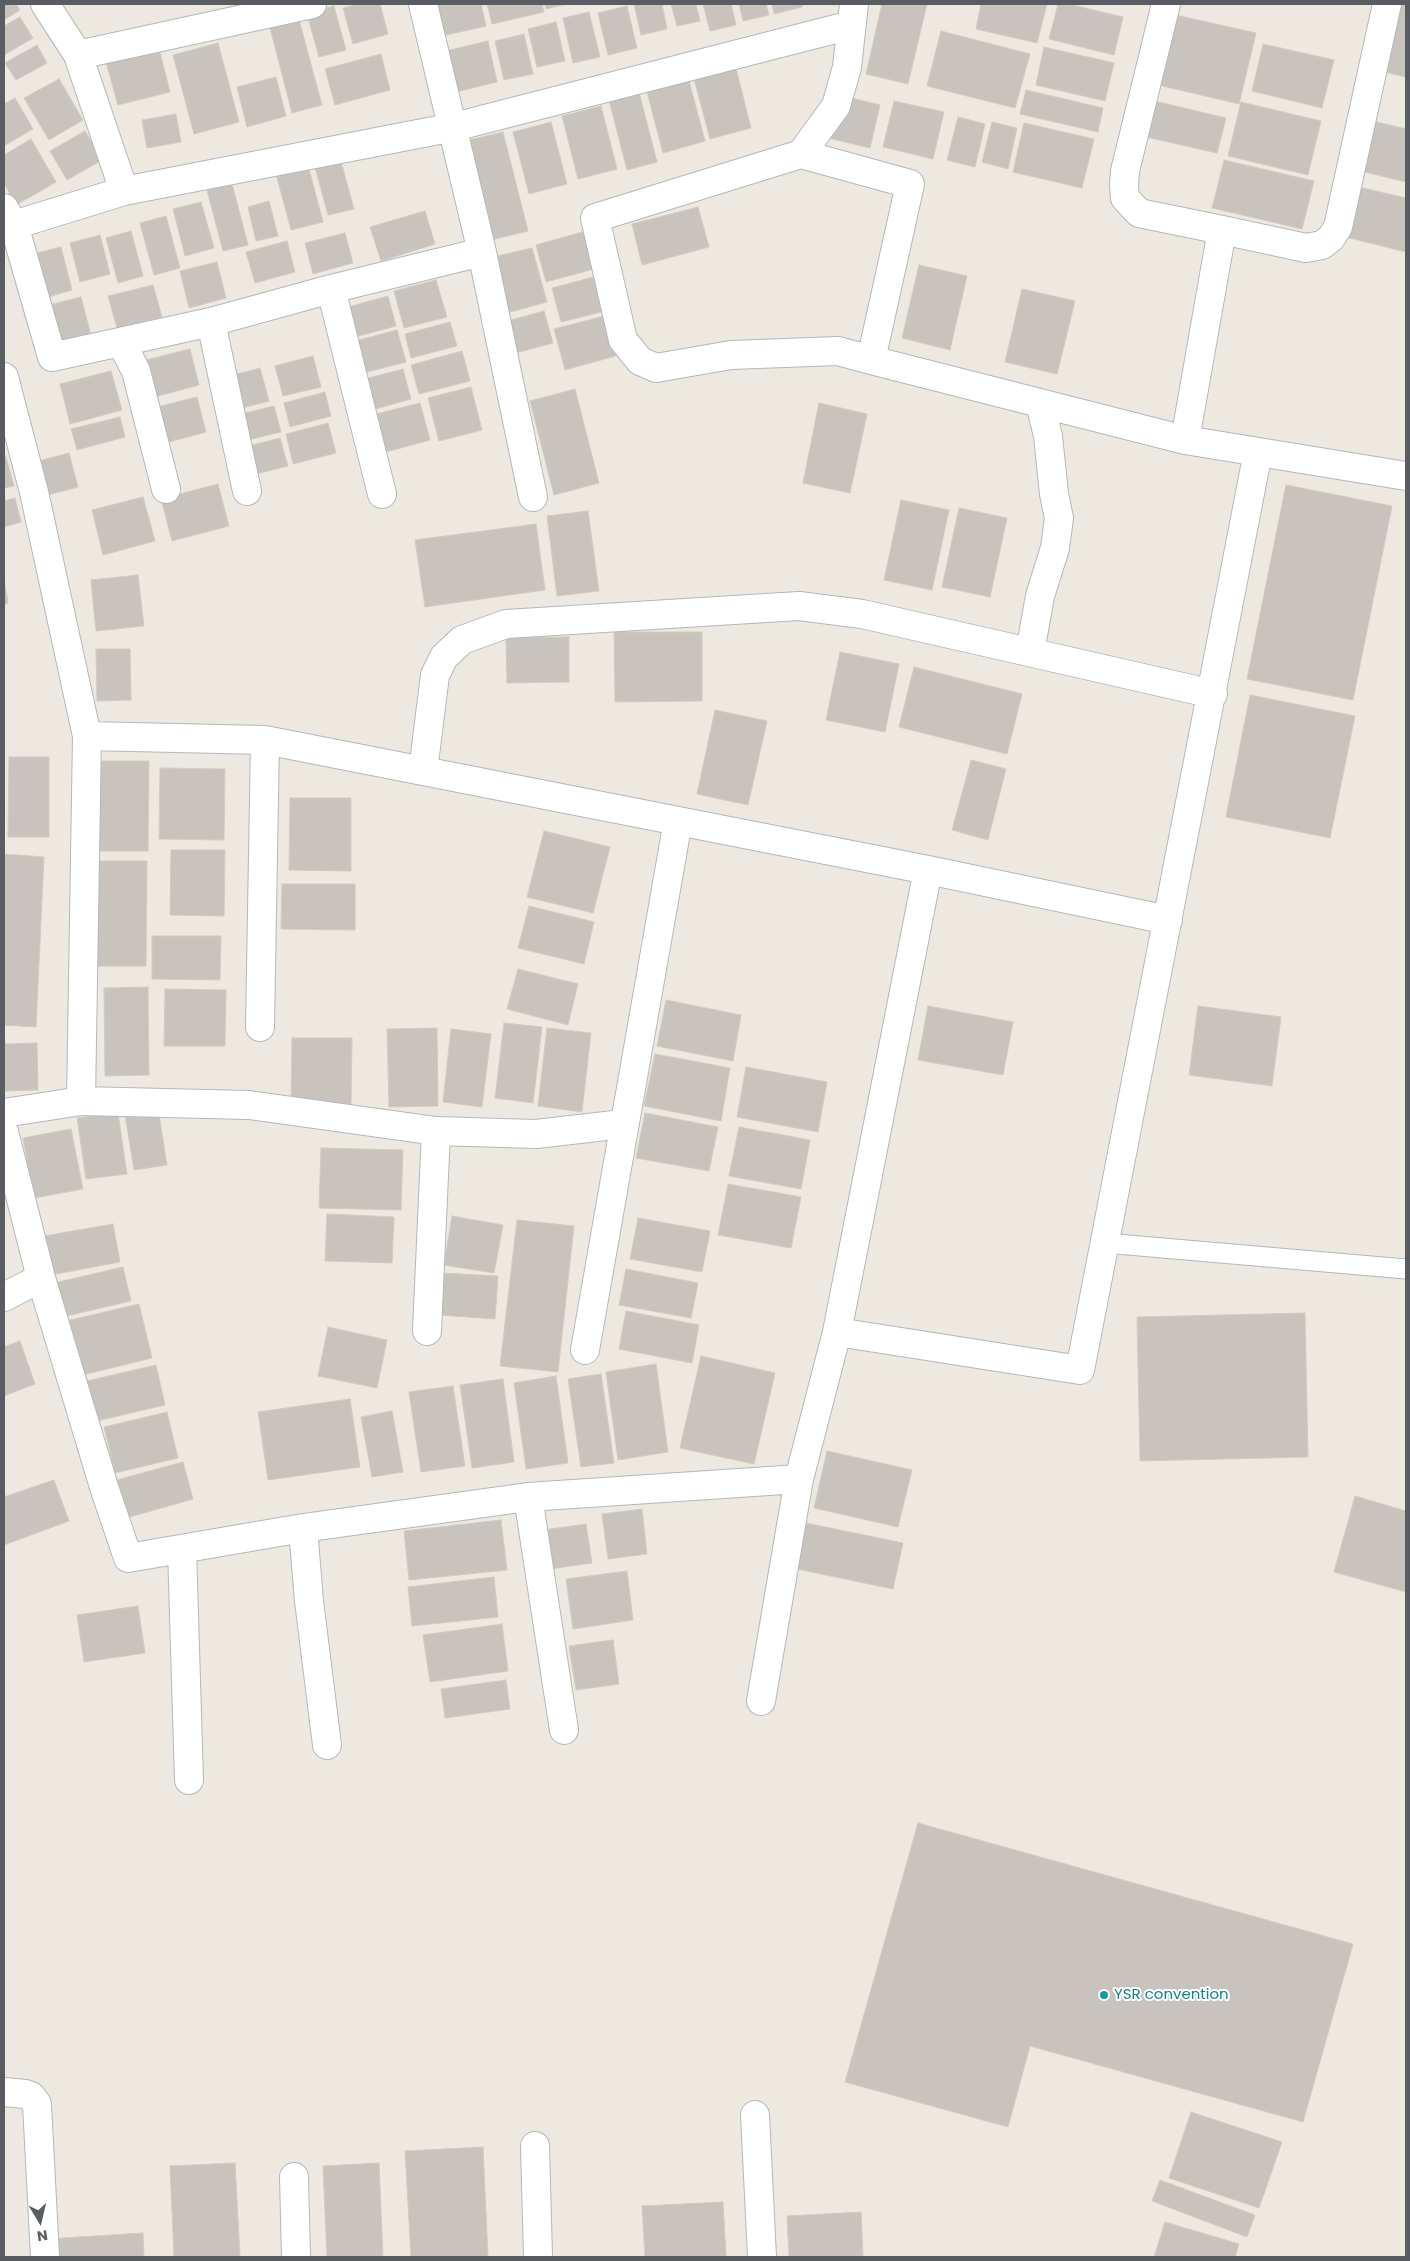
<!DOCTYPE html>
<style>
body{margin:0}
#map{position:relative;width:1410px;height:2261px;overflow:hidden;background:#ede9e0;font-family:Poppins,sans-serif}
canvas{display:block}
.frame{position:absolute;inset:0;border:5px solid #595d62;pointer-events:none}
.north{position:absolute;left:15px;top:2196px;width:50px;height:50px;-webkit-text-stroke:4px #fff;paint-order:stroke;rotate:171deg;font-size:14px;font-weight:700;line-height:20px;text-align:center;color:#595d62}
.north::after{content:'';display:block;margin:auto;width:18px;height:22px;background:#595d62;clip-path:polygon(50% 0,100% 100%,50% 72%,0 100%)}
</style>
<div id="map">
<canvas width="1410" height="2261"></canvas>
<div class="frame"></div>
<div class="north">N</div>
</div>
<script>
const context = document.querySelector('canvas').getContext('2d');
context.lineJoin = 'round';
function fill(path, color) { context.fillStyle = color; context.fill(path, 'evenodd'); }
const toPath = rows => new Path2D(rows.map(r => 'M' + r).join(''));
function trace(path, color, width, dash) { context.strokeStyle = color; context.lineWidth = width; context.lineCap = dash ? 'butt' : 'round'; context.setLineDash(dash || []); context.stroke(path); }
function label(font, color, halo, rows, align = 'center') {
  context.font = font + ' Poppins,sans-serif'; context.lineWidth = 4; context.setLineDash([]); context.textBaseline = 'middle'; context.strokeStyle = halo; context.fillStyle = color; for (const [text, x, y, turn = 0] of rows) {
    context.save(); context.translate(x, y); context.rotate((+turn || 0) * Math.PI / 180); context.textAlign = isNaN(turn) ? turn : align; if (halo) context.strokeText(text, 0, 0); context.fillText(text, 0, 0); context.restore();
  }
}
const building = toPath([
 [4,4,16,4,20,10,4,20,4,4],
 [359,4,380,4,388,34,353,44,343,8,359,4],
 [434,4,481,4,486,26,442,36,434,4],
 [487,4,542,4,544,12,492,24,487,4],
 [545,4,566,4,546,9,545,4],
 [634,4,662,4,667,29,641,35,634,4],
 [671,4,696,4,700,21,677,26,671,4],
 [703,4,731,4,736,25,710,31,703,4],
 [739,4,766,4,769,15,743,21,739,4],
 [772,4,802,4,802,7,774,14,772,4],
 [882,4,927,4,908,84,866,74,882,4],
 [981,4,1047,4,1037,43,976,29,981,4],
 [1058,4,1068,4,1123,17,1114,55,1049,39,1058,4],
 [1402,4,1406,4,1406,77,1385,72,1402,4],
 [334,6,346,50,319,57,307,14,334,6],
 [627,6,637,48,608,55,598,13,627,6],
 [589,12,600,57,573,63,563,18,589,12],
 [1171,14,1256,33,1239,104,1154,84,1171,14],
 [298,16,322,105,292,113,269,24,298,16],
 [20,17,33,38,4,55,4,26,20,17],
 [556,22,565,61,537,67,528,29,556,22],
 [941,31,1030,54,1015,108,927,86,941,31],
 [524,34,533,74,504,80,495,41,524,34],
 [488,41,497,82,456,92,446,51,488,41],
 [218,43,239,122,194,134,173,55,218,43],
 [1263,44,1334,60,1322,108,1252,91,1263,44],
 [37,45,47,63,16,80,5,63,37,45],
 [1044,47,1114,63,1105,101,1036,85,1044,47],
 [159,48,170,92,118,105,106,62,159,48],
 [381,54,390,90,335,105,325,69,381,54],
 [735,64,751,128,710,139,693,75,735,64],
 [276,77,286,116,247,127,237,87,276,77],
 [688,77,705,141,663,153,646,88,688,77],
 [59,79,83,120,49,140,24,98,59,79],
 [1026,90,1103,108,1098,132,1020,114,1026,90],
 [639,92,657,162,627,170,609,100,639,92],
 [835,94,880,105,870,148,824,137,835,94],
 [15,98,33,129,4,146,4,104,15,98],
 [1146,99,1226,118,1217,153,1137,135,1146,99],
 [894,101,944,112,933,159,883,147,894,101],
 [1241,102,1321,121,1308,175,1228,156,1241,102],
 [601,106,617,169,578,179,562,116,601,106],
 [176,114,181,142,147,148,142,120,176,114],
 [958,117,985,124,975,167,947,160,958,117],
 [1365,119,1406,129,1406,182,1353,169,1365,119],
 [551,122,567,184,529,194,513,132,551,122],
 [992,122,1017,128,1008,169,982,162,992,122],
 [1024,123,1094,139,1082,188,1013,172,1024,123],
 [85,131,102,160,67,180,50,151,85,131],
 [503,132,528,231,487,241,461,142,503,132],
 [31,139,56,182,16,205,4,183,4,155,31,139],
 [339,154,354,209,328,215,313,160,339,154],
 [1224,160,1314,181,1302,229,1212,208,1224,160],
 [308,165,323,222,291,230,276,174,308,165],
 [231,180,248,245,223,251,206,186,231,180],
 [1354,186,1406,198,1406,252,1342,236,1354,186],
 [269,201,278,236,256,241,248,207,269,201],
 [201,202,214,248,185,256,173,209,201,202],
 [698,207,709,247,642,265,632,224,698,207],
 [425,211,435,244,381,261,370,227,425,211],
 [166,216,180,268,154,275,140,223,166,216],
 [589,230,598,268,546,282,536,245,589,230],
 [131,231,143,276,118,283,106,238,131,231],
 [345,233,353,263,313,274,305,243,345,233],
 [100,235,110,274,80,282,70,243,100,235],
 [287,241,295,272,255,283,246,252,287,241],
 [61,247,72,290,45,298,33,254,61,247],
 [532,248,547,302,503,314,489,258,532,248],
 [217,262,226,298,189,308,180,271,217,262],
 [919,265,967,276,950,350,902,338,919,265],
 [601,275,610,310,561,322,552,288,601,275],
 [436,280,447,317,404,328,394,291,436,280],
 [153,285,162,317,117,328,108,296,153,285],
 [1022,289,1075,301,1057,374,1005,362,1022,289],
 [388,296,396,326,355,337,348,307,388,296],
 [81,297,92,339,60,347,49,305,81,297],
 [544,311,553,343,512,354,504,322,544,311],
 [608,315,619,355,565,370,554,329,608,315],
 [450,322,457,346,411,358,405,334,450,322],
 [397,330,406,362,363,373,355,341,397,330],
 [190,349,199,385,147,399,138,362,190,349],
 [462,351,470,381,419,394,411,365,462,351],
 [313,356,321,387,283,396,275,366,313,356],
 [260,368,269,401,231,411,222,378,260,368],
 [403,369,411,399,365,412,357,381,403,369],
 [111,371,122,410,70,424,60,384,111,371],
 [471,387,482,430,439,441,428,398,471,387],
 [575,389,599,483,554,495,530,401,575,389],
 [325,392,331,416,290,427,284,403,325,392],
 [197,397,206,432,158,445,149,409,197,397],
 [420,403,430,440,386,452,376,414,420,403],
 [819,403,867,414,850,493,803,483,819,403],
 [274,406,281,432,240,442,234,416,274,406],
 [120,417,125,437,77,450,71,429,120,417],
 [328,423,336,453,293,464,286,434,328,423],
 [280,438,288,466,252,475,245,447,280,438],
 [69,453,78,487,48,495,39,461,69,453],
 [6,457,14,486,4,488,4,458,6,457],
 [218,484,229,526,172,541,161,499,218,484],
 [1286,485,1392,506,1353,700,1247,679,1286,485],
 [143,497,155,541,103,555,92,510,143,497],
 [15,498,21,522,4,527,4,501,15,498],
 [901,500,949,510,932,590,884,580,901,500],
 [959,508,1007,518,990,597,942,587,959,508],
 [588,511,599,591,557,596,547,516,588,511],
 [536,524,545,590,425,607,415,540,536,524],
 [138,575,144,626,96,631,91,580,138,575],
 [4,580,8,603,4,604,4,580],
 [614,632,702,632,702,701,615,702,614,632],
 [569,637,569,682,507,683,506,638,569,637],
 [96,649,130,649,131,700,97,701,96,649],
 [840,652,899,664,885,732,826,720,840,652],
 [914,667,1022,694,1007,754,899,727,914,667],
 [1250,695,1355,716,1330,838,1226,817,1250,695],
 [715,710,767,721,748,805,697,794,715,710],
 [9,757,49,757,49,837,8,837,9,757],
 [971,760,1006,769,988,840,952,830,971,760],
 [94,761,149,761,148,851,94,851,94,761],
 [160,768,225,769,224,840,159,839,160,768],
 [290,798,351,798,351,871,289,870,290,798],
 [544,831,610,847,593,913,527,897,544,831],
 [171,850,225,850,224,916,170,915,171,850],
 [4,854,44,857,36,1027,4,1025,4,854],
 [97,861,147,861,146,966,96,966,97,861],
 [282,884,355,884,355,930,281,929,282,884],
 [529,906,594,922,584,964,518,948,529,906],
 [152,936,221,936,220,980,152,979,152,936],
 [518,969,578,984,568,1025,507,1009,518,969],
 [148,987,149,1075,105,1076,104,988,148,987],
 [165,989,226,990,225,1046,164,1046,165,989],
 [666,1000,741,1015,733,1061,657,1046,666,1000],
 [928,1006,1013,1022,1003,1075,918,1060,928,1006],
 [1198,1006,1281,1017,1272,1086,1189,1075,1198,1006],
 [504,1023,542,1027,533,1103,495,1098,504,1023],
 [437,1028,438,1106,389,1107,387,1029,437,1028],
 [547,1028,591,1033,582,1112,538,1106,547,1028],
 [451,1029,491,1034,482,1107,443,1102,451,1029],
 [292,1038,352,1038,351,1105,291,1105,292,1038],
 [37,1043,38,1090,4,1091,4,1044,37,1043],
 [655,1054,730,1068,721,1121,644,1106,655,1054],
 [746,1067,827,1082,818,1132,737,1117,746,1067],
 [158,1109,167,1165,134,1170,125,1115,158,1109],
 [118,1113,127,1174,86,1179,77,1118,118,1113],
 [645,1113,718,1127,709,1171,636,1158,645,1113],
 [739,1127,810,1140,801,1189,729,1176,739,1127],
 [71,1129,83,1189,34,1198,23,1138,71,1129],
 [321,1148,403,1150,401,1210,319,1208,321,1148],
 [728,1184,801,1197,791,1248,718,1235,728,1184],
 [327,1214,394,1217,392,1263,325,1261,327,1214],
 [452,1216,503,1225,494,1273,444,1265,452,1216],
 [638,1218,710,1231,702,1272,630,1259,638,1218],
 [517,1220,574,1226,558,1372,500,1366,517,1220],
 [113,1224,120,1262,46,1276,39,1237,113,1224],
 [123,1267,131,1301,62,1317,54,1283,123,1267],
 [626,1269,698,1283,691,1318,619,1305,626,1269],
 [441,1273,498,1276,495,1319,439,1315,441,1273],
 [139,1304,152,1358,79,1376,66,1321,139,1304],
 [626,1311,699,1325,692,1363,619,1349,626,1311],
 [1305,1313,1308,1457,1140,1461,1137,1317,1305,1313],
 [328,1327,387,1340,377,1388,318,1376,328,1327],
 [20,1341,35,1384,4,1396,4,1347,20,1341],
 [701,1356,775,1373,754,1464,680,1448,701,1356],
 [656,1364,668,1452,618,1460,606,1372,656,1364],
 [156,1365,165,1405,97,1421,87,1381,156,1365],
 [601,1374,614,1463,581,1467,568,1379,601,1374],
 [556,1376,568,1463,526,1469,514,1383,556,1376],
 [503,1379,514,1462,472,1468,460,1385,503,1379],
 [453,1386,465,1466,421,1472,409,1392,453,1386],
 [350,1399,360,1467,268,1480,258,1412,350,1399],
 [392,1411,403,1472,372,1477,361,1417,392,1411],
 [167,1412,178,1458,115,1473,104,1427,167,1412],
 [827,1451,912,1470,898,1527,814,1508,827,1451],
 [183,1462,193,1499,123,1519,113,1481,183,1462],
 [54,1480,69,1521,4,1545,4,1497,54,1480],
 [1355,1496,1406,1511,1406,1592,1334,1572,1355,1496],
 [642,1509,647,1554,608,1559,602,1514,642,1509],
 [501,1520,507,1570,409,1580,404,1531,501,1520],
 [806,1523,903,1543,893,1589,797,1569,806,1523],
 [586,1524,592,1563,550,1569,544,1530,586,1524],
 [627,1571,633,1620,573,1629,566,1579,627,1571],
 [494,1577,498,1617,412,1626,408,1587,494,1577],
 [138,1606,145,1653,84,1662,77,1615,138,1606],
 [502,1624,508,1671,430,1682,423,1635,502,1624],
 [613,1640,619,1684,576,1690,569,1646,613,1640],
 [506,1680,510,1709,445,1718,441,1689,506,1680],
 [918,1823,1353,1944,1303,2122,1030,2046,1008,2127,845,2082,918,1823],
 [1191,2112,1282,2142,1259,2208,1169,2178,1191,2112],
 [483,2147,488,2257,411,2257,405,2151,483,2147],
 [235,2163,240,2257,174,2257,170,2166,235,2163],
 [379,2163,383,2257,327,2257,323,2166,379,2163],
 [1160,2180,1255,2215,1247,2237,1152,2201,1160,2180],
 [723,2202,726,2256,645,2257,642,2206,723,2202],
 [861,2212,863,2256,789,2257,787,2216,861,2212],
 [1165,2222,1239,2244,1235,2257,1154,2257,1165,2222],
 [143,2233,144,2257,47,2257,46,2239,143,2233]
]);
fill(building, '#c8c4bd');
trace(building, '#d2cbbe', 1);
const service = toPath([
 [1105,1243,1406,1269]
]);
const minor = toPath([
 [45,4,78,55,124,191],
 [423,4,482,252,533,497],
 [1166,4,1125,171,1124,186,1125,198,1139,213,1222,230,1185,440],
 [78,55,312,4],
 [801,154,836,106,847,67,854,4],
 [4,208,14,225,52,357,211,322,331,289,482,252],
 [4,228,124,191,454,127,851,25],
 [1222,230,1306,248,1322,245,1331,238,1338,227,1387,4],
 [331,289,382,494],
 [211,322,247,491],
 [121,342,136,371,166,489],
 [871,360,910,184,801,154,595,218,623,340,640,361,656,368,731,355,838,351,871,360,1185,440,1406,476],
 [4,377,34,492,87,736,81,1101],
 [1030,652,1040,596,1055,548,1059,518,1054,494,1048,436,1040,403],
 [87,736,265,740,928,870,1168,920],
 [423,771,435,675,444,657,462,640,506,624,799,606,862,614,1213,694],
 [260,1027,265,740],
 [4,1113,81,1101,249,1105,436,1131,536,1134,623,1124],
 [4,1132,41,1278,104,1487,128,1558,303,1528],
 [4,1297,41,1278],
 [427,1331,436,1131],
 [837,1332,1080,1370,1258,452],
 [585,1350,678,821],
 [528,1497,564,1730],
 [182,1549,189,1780],
 [761,1701,799,1479,837,1332,928,870],
 [327,1745,309,1601,303,1528,528,1497,799,1479],
 [4,2092,25,2094,31,2096,37,2104,45,2257],
 [755,2115,762,2257],
 [535,2146,538,2257],
 [294,2177,296,2257]
]);
trace(service, '#b3b7bc', 21);
trace(minor, '#b3b7bc', 30);
trace(service, '#fff', 19);
trace(minor, '#fff', 28);
for (const [x, y, r, color] of [
 [1104,1995,5,"#0f9aa8"]
]) { const dot = new Path2D(); dot.arc(x, y, r, 0, 2 * Math.PI); context.fillStyle = color; context.fill(dot); trace(dot, '#fff', 2); }
label('15px', '#0d838f', '#fff', [
 ["YSR convention",1114,1995]
], 'left');
</script>
